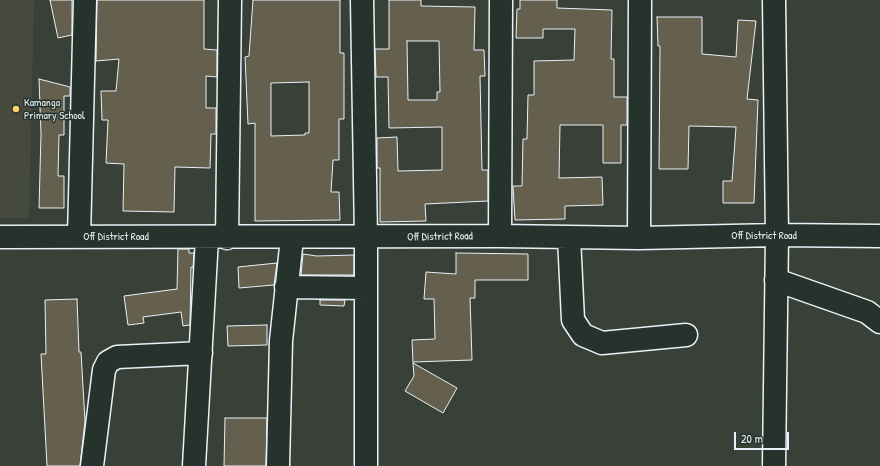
<!DOCTYPE html>
<style>
body{margin:0}
#map{position:relative;width:880px;height:466px;overflow:hidden;background:#394037;font-family:"Patrick Hand",sans-serif}
canvas{display:block}
.scale{position:absolute;left:734px;top:432px;width:55px;height:18px;box-sizing:border-box;border:2px solid #e8f1f8;border-top:0;padding-left:5px;font-size:12px;line-height:14px;white-space:nowrap;color:#e8f1f8;-webkit-text-stroke:3px #26332d;paint-order:stroke}
</style>
<div id="map">
<canvas width="880" height="466"></canvas>
<div class="scale">20 m</div>
</div>
<script>
const context = document.querySelector('canvas').getContext('2d');
context.lineJoin = 'round';
function fill(path, color) { context.fillStyle = color; context.fill(path, 'evenodd'); }
const toPath = rows => new Path2D(rows.map(r => 'M' + r).join(''));
function trace(path, color, width, dash) { context.strokeStyle = color; context.lineWidth = width; context.lineCap = dash ? 'butt' : 'round'; context.setLineDash(dash || []); context.stroke(path); }
function label(font, color, halo, rows, align = 'center') {
  context.font = font + ' "Patrick Hand",sans-serif'; context.lineWidth = 3; context.setLineDash([]); context.textBaseline = 'middle'; context.strokeStyle = halo; context.fillStyle = color; for (const [text, x, y, turn = 0] of rows) {
    context.save(); context.translate(x, y); context.rotate((+turn || 0) * Math.PI / 180); context.textAlign = isNaN(turn) ? turn : align; if (halo) context.strokeText(text, 0, 0); context.fillText(text, 0, 0); context.restore();
  }
}
fill(toPath([
 [0,0,34,0,29,218,0,218]
]), '#464a3e');
const building = toPath([
 [50,0,72,0,72,35,58,38,50,0],
 [97,0,204,0,204,49,217,50,217,77,206,76,206,108,216,108,216,134,211,134,210,168,175,167,174,212,123,211,124,164,106,163,108,120,102,120,101,91,116,91,119,59,96,61,97,0],
 [253,0,340,0,340,53,344,53,344,119,339,119,339,160,333,160,331,192,339,192,340,220,255,221,255,123,248,124,245,57,249,56,253,0],
 [309,82,309,133,305,133,305,135,271,136,271,83,309,82],
 [389,0,421,0,421,6,475,7,474,50,484,50,485,76,480,76,482,170,488,170,488,201,425,204,426,221,380,222,380,168,377,168,377,138,397,137,398,171,442,170,442,127,389,128,388,77,376,77,375,49,389,49,389,0],
 [407,41,439,41,440,92,437,92,437,100,408,100,407,41],
 [520,0,557,0,557,8,612,10,611,59,614,59,614,97,627,97,627,125,621,125,621,163,603,163,603,125,560,125,559,178,602,177,603,205,565,206,565,219,515,220,513,186,522,186,523,139,527,139,528,95,534,95,534,61,574,60,575,29,543,29,543,38,516,38,517,9,520,9,520,0],
 [657,17,702,17,702,54,736,57,738,20,756,21,747,99,758,100,754,203,723,203,723,181,732,181,736,127,689,126,688,169,659,169,660,46,658,46,657,17],
 [39,79,70,87,70,96,64,96,64,135,59,135,58,176,64,176,64,208,39,208,41,134,39,79],
 [178,249,189,249,189,253,194,253,193,268,191,267,190,325,183,326,181,312,143,317,144,323,128,325,124,296,177,289,178,249],
 [456,253,528,254,528,280,475,280,475,298,470,298,472,360,413,362,412,340,435,339,434,299,424,299,426,272,456,274,456,253],
 [303,254,317,256,354,255,354,275,301,275,303,254],
 [277,263,274,285,239,288,238,267,277,263],
 [77,299,79,352,81,352,85,421,80,466,47,466,41,354,46,354,45,300,77,299],
 [320,300,345,300,344,306,320,305,320,300],
 [267,325,267,345,228,346,227,326,267,325],
 [413,363,457,388,443,413,405,391,414,376,413,363],
 [225,418,267,418,266,466,224,466,225,418]
]);
fill(building, '#65604e');
trace(building, '#e8f1f8', 1);
const minor = toPath([
 [362,0,366,238,366,466],
 [774,0,777,235,774,466],
 [500,236,501,0],
 [0,237,500,236,639,238,777,235,880,236],
 [79,237,85,0],
 [569,237,573,320,583,335,602,343,686,335],
 [227,238,230,0],
 [639,238,640,0],
 [776,280,867,312,880,322],
 [286,287,366,288],
 [92,466,104,370,108,362,117,357,201,353],
 [194,466,207,238],
 [278,466,281,341,292,238]
]);
trace(minor, '#e8f1f8', 25);
trace(minor, '#26332d', 22);
for (const [x, y, r, color] of [
 [16,109,4,"#ffd166"]
]) { const dot = new Path2D(); dot.arc(x, y, r, 0, 2 * Math.PI); context.fillStyle = color; context.fill(dot); trace(dot, '#26332d', 1.5); }
label('11px', '#e8f1f8', '#26332d', [
 ["Kamanga",24,103],
 ["Primary School",24,116]
], 'left');
label('11px', '#e8f1f8', '#26332d', [
 ["Off District Road",764,236],
 ["Off District Road",116,237],
 ["Off District Road",440,237,-1]
]);
</script>
